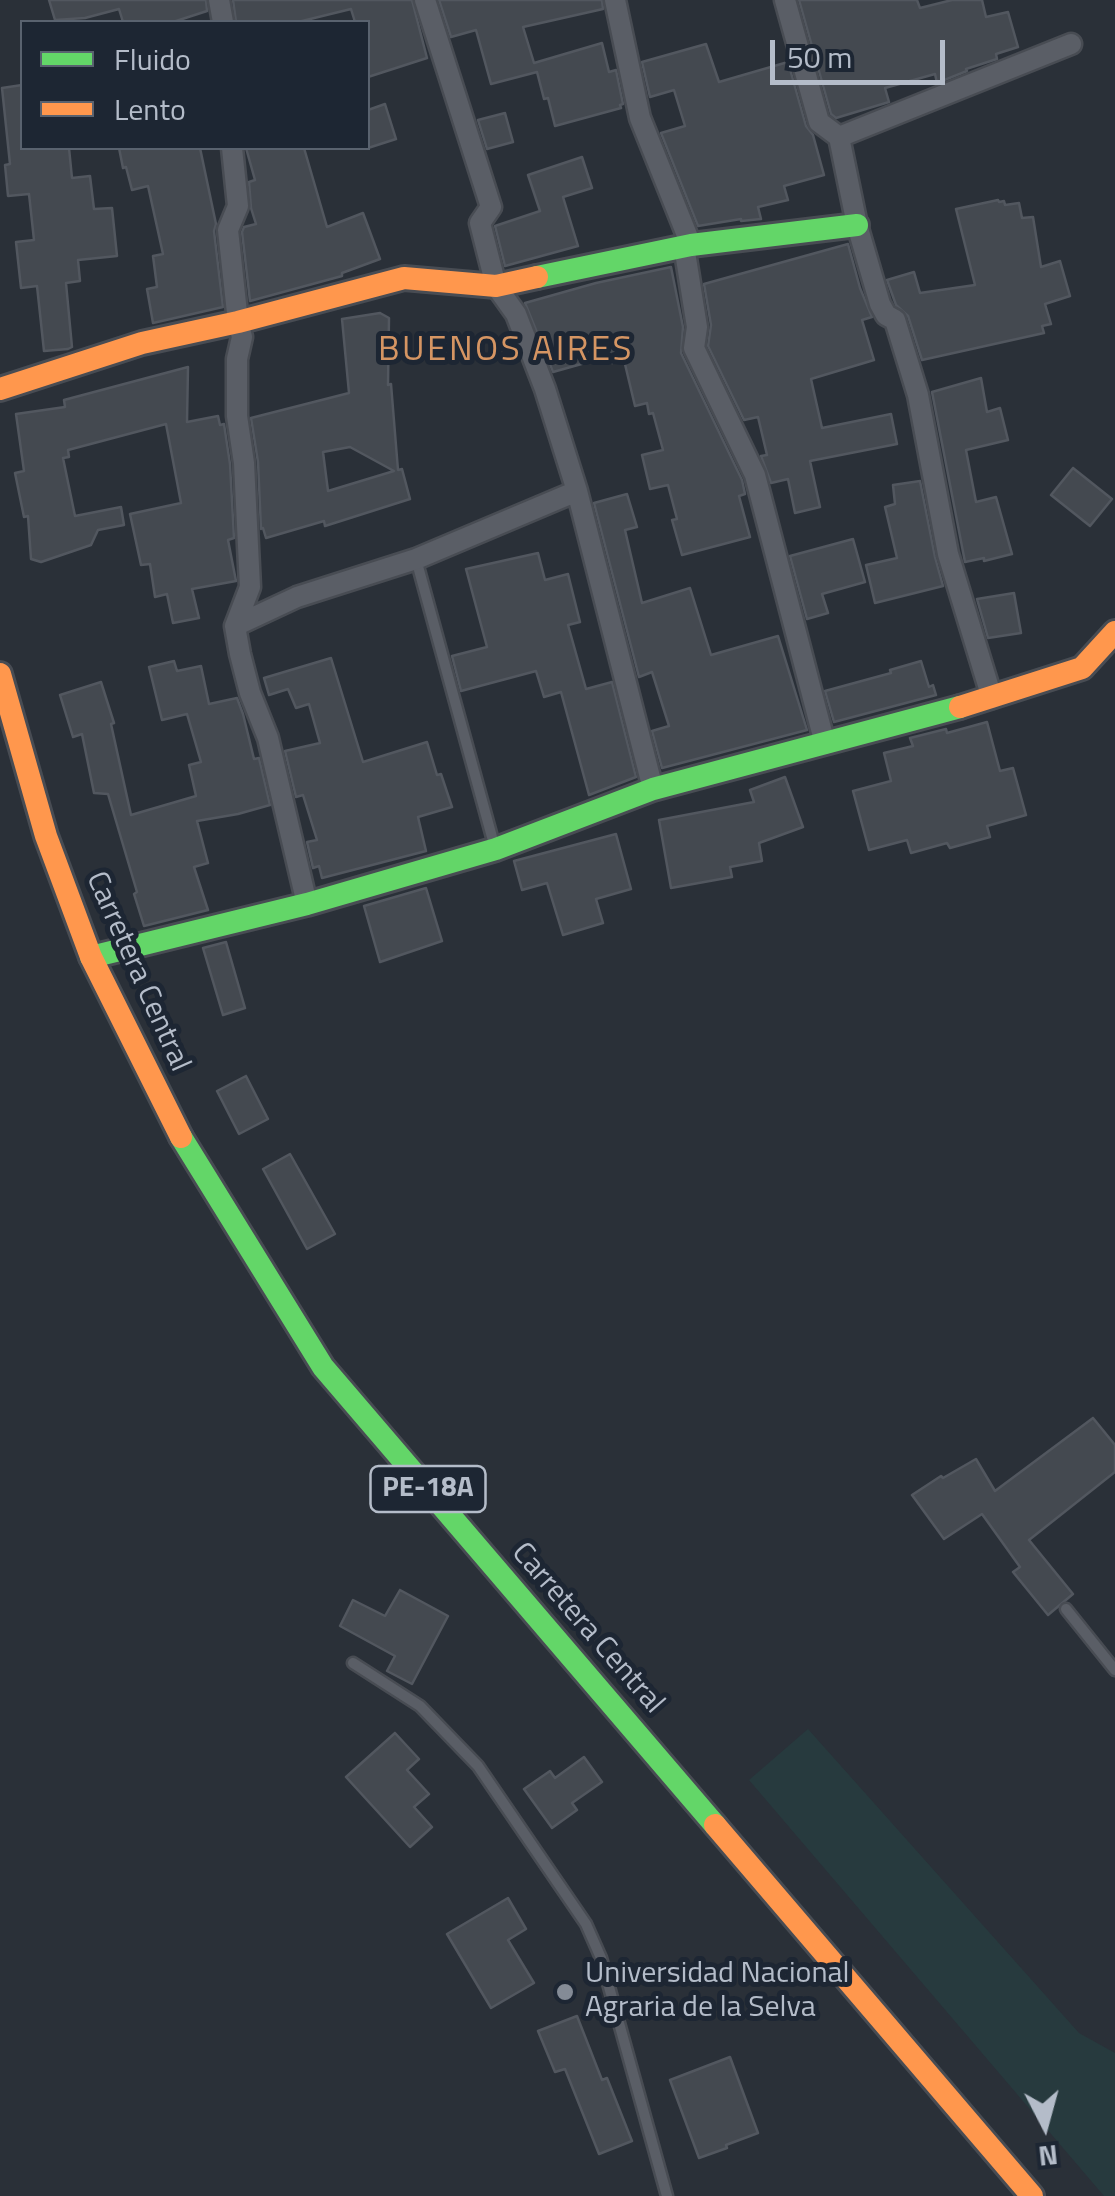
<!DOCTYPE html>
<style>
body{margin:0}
#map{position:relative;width:1115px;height:2196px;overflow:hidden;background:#2a3038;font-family:"Titillium Web",sans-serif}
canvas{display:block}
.legend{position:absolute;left:20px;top:20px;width:350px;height:130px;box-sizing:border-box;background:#1d2633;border:2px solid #59626f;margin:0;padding:12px 18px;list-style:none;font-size:30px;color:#b4bcc9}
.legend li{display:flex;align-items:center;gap:20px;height:50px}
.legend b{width:50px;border:2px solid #59626f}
.north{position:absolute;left:995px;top:2076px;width:100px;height:100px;-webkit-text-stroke:8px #1d2633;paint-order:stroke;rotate:174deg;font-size:28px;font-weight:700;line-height:40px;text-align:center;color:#b4bcc9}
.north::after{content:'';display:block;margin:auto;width:35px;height:45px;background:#b4bcc9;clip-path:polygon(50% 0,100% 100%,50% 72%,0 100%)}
.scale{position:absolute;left:770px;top:40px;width:175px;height:45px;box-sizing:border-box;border:5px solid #b4bcc9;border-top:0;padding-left:12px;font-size:30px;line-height:35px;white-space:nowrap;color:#b4bcc9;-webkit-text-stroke:8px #1d2633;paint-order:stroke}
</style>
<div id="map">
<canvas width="1115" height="2196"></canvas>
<ul class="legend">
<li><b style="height:12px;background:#63d668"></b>Fluido</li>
<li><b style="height:12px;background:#ff974d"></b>Lento</li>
</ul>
<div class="north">N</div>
<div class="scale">50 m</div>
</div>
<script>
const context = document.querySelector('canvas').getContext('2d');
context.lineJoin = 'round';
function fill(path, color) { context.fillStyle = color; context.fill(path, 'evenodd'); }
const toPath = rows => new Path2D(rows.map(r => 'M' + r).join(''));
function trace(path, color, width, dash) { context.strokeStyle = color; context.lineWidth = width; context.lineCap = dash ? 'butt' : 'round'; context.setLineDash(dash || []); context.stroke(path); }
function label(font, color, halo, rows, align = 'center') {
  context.font = font + ' "Titillium Web",sans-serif'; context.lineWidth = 10; context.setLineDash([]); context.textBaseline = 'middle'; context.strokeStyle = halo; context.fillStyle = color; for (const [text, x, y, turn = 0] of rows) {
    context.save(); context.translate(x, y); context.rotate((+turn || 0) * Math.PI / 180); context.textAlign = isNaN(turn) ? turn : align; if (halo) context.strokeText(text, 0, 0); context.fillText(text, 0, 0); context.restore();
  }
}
fill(toPath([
 [808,1729,1079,2033,1115,2053,1115,2196,1104,2196,749,1780]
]), '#273a3e');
const building = toPath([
 [49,0,206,0,207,11,173,22,123,22,119,9,85,18,55,20,49,0],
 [233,0,412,0,427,58,368,77,368,22,355,22,351,9,298,22,236,22,233,0],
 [439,0,602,0,603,9,523,27,534,63,602,43,609,72,616,70,623,104,620,105,621,108,555,126,548,98,544,99,537,72,491,84,476,30,451,37,439,0],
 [799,0,917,0,920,8,952,0,982,0,986,17,1008,12,1018,47,996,54,997,59,966,69,967,71,937,83,935,74,885,88,889,102,836,118,831,114,799,0],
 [706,44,719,82,788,62,806,126,813,135,824,175,784,186,788,200,758,207,761,219,741,221,741,219,698,226,661,133,685,126,674,90,650,97,642,62,706,44],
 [22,85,22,148,69,148,72,178,90,176,94,209,112,208,117,256,78,260,80,281,66,283,72,347,68,349,44,351,37,286,21,288,16,242,34,240,29,194,8,196,5,165,10,164,2,88,22,85],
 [385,104,396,139,368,148,368,110,385,104],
 [505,113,513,142,487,149,478,120,505,113],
 [119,148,200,148,216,224,214,231,223,307,153,323,147,289,157,287,153,256,163,254,148,186,132,190,126,167,123,168,119,148],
 [246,148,304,148,327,227,363,213,380,259,342,273,342,276,250,301,242,232,244,227,256,224,251,208,249,182,255,180,246,148],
 [582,157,592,188,563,197,578,246,505,266,495,226,540,211,528,175,582,157],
 [998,200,999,202,1004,201,1005,205,1019,203,1022,218,1033,217,1041,267,1060,261,1070,296,1045,304,1051,324,1042,326,1044,333,922,360,908,316,896,305,887,280,914,272,920,293,975,285,956,209,998,200],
 [848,244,860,288,872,317,862,320,874,360,811,379,822,428,891,414,897,444,810,461,820,507,795,513,788,479,771,483,761,456,767,455,758,417,744,420,708,346,711,325,704,284,848,244],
 [671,267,683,327,681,353,742,480,745,494,739,496,750,537,682,555,672,520,677,519,668,485,650,489,642,455,663,450,653,413,649,414,647,403,635,406,624,360,612,363,610,356,553,372,525,303,596,283,671,267],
 [380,313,389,318,388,385,391,384,398,470,402,469,410,499,325,526,324,521,266,538,263,528,261,529,258,462,251,418,349,393,342,319,380,313],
 [350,447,394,471,328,491,323,452,350,447],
 [188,367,187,422,218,416,220,425,224,424,230,464,234,538,228,540,236,581,192,589,199,618,173,623,167,594,155,597,150,564,141,565,130,514,181,503,166,424,68,450,69,457,63,458,75,516,121,507,124,525,98,530,91,545,41,562,31,559,28,516,24,517,15,473,24,471,16,414,65,407,64,400,188,367],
 [981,378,987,412,1000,408,1008,440,966,450,976,502,996,497,1012,554,984,561,984,558,965,562,932,392,981,378],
 [1073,468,1112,499,1090,526,1051,495,1073,468],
 [920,481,935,557,943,586,875,603,866,565,897,558,885,507,895,504,893,485,920,481],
 [627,494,637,527,625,530,642,603,690,588,711,655,778,636,807,730,662,768,652,731,669,726,652,672,639,677,594,503,627,494],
 [853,539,865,582,822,594,828,613,807,619,790,556,853,539],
 [538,553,545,580,568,574,580,622,568,625,586,689,612,682,636,777,589,795,561,692,544,697,536,671,461,691,452,656,487,647,466,569,538,553],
 [1014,593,1021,633,988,638,977,599,1014,593],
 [331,658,363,762,427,742,437,775,441,774,452,807,418,817,426,851,322,878,319,866,313,868,307,842,317,840,303,795,296,797,285,751,320,743,309,704,296,708,288,689,269,695,264,678,331,658],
 [174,661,177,671,201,666,209,704,237,698,243,714,254,759,259,758,270,805,238,814,197,821,208,863,194,867,208,910,144,926,134,894,137,892,108,794,94,793,82,734,73,737,60,695,101,682,114,723,111,724,131,815,196,796,189,765,201,762,187,714,162,720,149,667,174,661],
 [921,661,929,687,933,685,936,695,834,722,825,691,891,673,890,670,921,661],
 [987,722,1000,771,1013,768,1026,815,987,826,990,837,950,848,947,843,911,853,907,840,869,850,853,791,891,781,884,753,913,746,910,738,946,729,947,733,987,722],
 [785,777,803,827,759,843,762,861,730,867,732,877,671,888,659,820,754,802,750,790,785,777],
 [616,834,631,889,596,899,603,923,563,935,547,883,522,890,514,861,616,834],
 [426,888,442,941,380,962,364,906,426,888],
 [226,942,245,1008,223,1015,203,948,226,942],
 [246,1076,268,1119,239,1134,217,1091,246,1076],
 [290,1154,335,1234,307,1249,263,1169,290,1154],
 [1093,1418,1115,1445,1115,1472,1029,1540,1073,1594,1048,1615,1013,1572,1020,1567,982,1514,944,1539,912,1495,941,1476,943,1478,976,1459,995,1491,1093,1418],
 [400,1590,448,1616,412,1684,387,1671,395,1656,340,1626,353,1600,385,1616,400,1590],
 [395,1733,419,1759,407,1770,429,1794,414,1807,432,1827,410,1847,346,1777,395,1733],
 [584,1757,602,1782,572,1803,577,1810,552,1828,524,1789,550,1771,555,1778,584,1757],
 [508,1898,526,1929,508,1940,534,1983,491,2008,447,1934,508,1898],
 [577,2016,602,2080,607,2078,632,2141,599,2154,565,2069,555,2072,538,2031,577,2016],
 [730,2057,758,2133,726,2145,727,2148,699,2158,670,2080,730,2057]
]);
fill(building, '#444950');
trace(building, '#52575f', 2.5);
const lane = toPath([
 [416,559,495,848],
 [1066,1609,1115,1670],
 [353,1663,420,1706,478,1766,586,1924,601,1958,667,2196]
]);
const street = toPath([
 [219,0,223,22],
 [425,0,491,207,480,223,496,286,516,314,545,389,577,491,653,789],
 [615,0,640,118,691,245,685,252,697,327,694,348,755,475,825,744],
 [785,0,819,122,839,137,857,225,880,304,886,315,895,320,918,395,948,554,992,698],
 [839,137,1071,44],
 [232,148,238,206,228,230,238,322,242,337,237,359,237,416,244,463,250,587,235,626,297,597,416,559,577,491],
 [235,626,240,654,250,693,268,738,307,904]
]);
const fast = toPath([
 [537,277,691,245,857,225],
 [91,957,307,904,496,849,653,789,960,707],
 [181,1137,323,1367,715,1825]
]);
const slow = toPath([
 [0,389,142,343,238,322,404,278,496,286,537,277],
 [0,674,46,836,91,957,181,1137],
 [960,707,1082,668,1115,632],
 [715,1825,1032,2196]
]);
trace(lane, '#484c53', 15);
trace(street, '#484c53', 25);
trace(fast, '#484c53', 28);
trace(slow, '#484c53', 28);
trace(lane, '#5a5e66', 10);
trace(street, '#5a5e66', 20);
trace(fast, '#63d668', 22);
trace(slow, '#ff974d', 22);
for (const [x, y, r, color] of [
 [565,1992,10,"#848b96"]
]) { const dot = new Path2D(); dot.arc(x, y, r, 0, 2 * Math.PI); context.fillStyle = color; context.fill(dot); trace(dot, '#1d2633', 4); }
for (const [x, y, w] of [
 [428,1489,115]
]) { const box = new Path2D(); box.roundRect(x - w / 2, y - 23, w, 46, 8); context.fillStyle = '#1d2633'; context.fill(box); trace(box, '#b4bcc9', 2.5); }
label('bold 28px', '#b4bcc9', null, [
 ["PE-18A",428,1489]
]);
label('30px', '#b4bcc9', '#1d2633', [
 ["Carretera Central",137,972,66],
 ["Carretera Central",587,1629,49]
]);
label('30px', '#b4bcc9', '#1d2633', [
 ["Universidad Nacional",585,1975],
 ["Agraria de la Selva",585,2009]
], 'left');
context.letterSpacing = '2.5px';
label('35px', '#d59563', '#1d2633', [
 ["BUENOS AIRES",506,351]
]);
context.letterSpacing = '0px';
</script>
